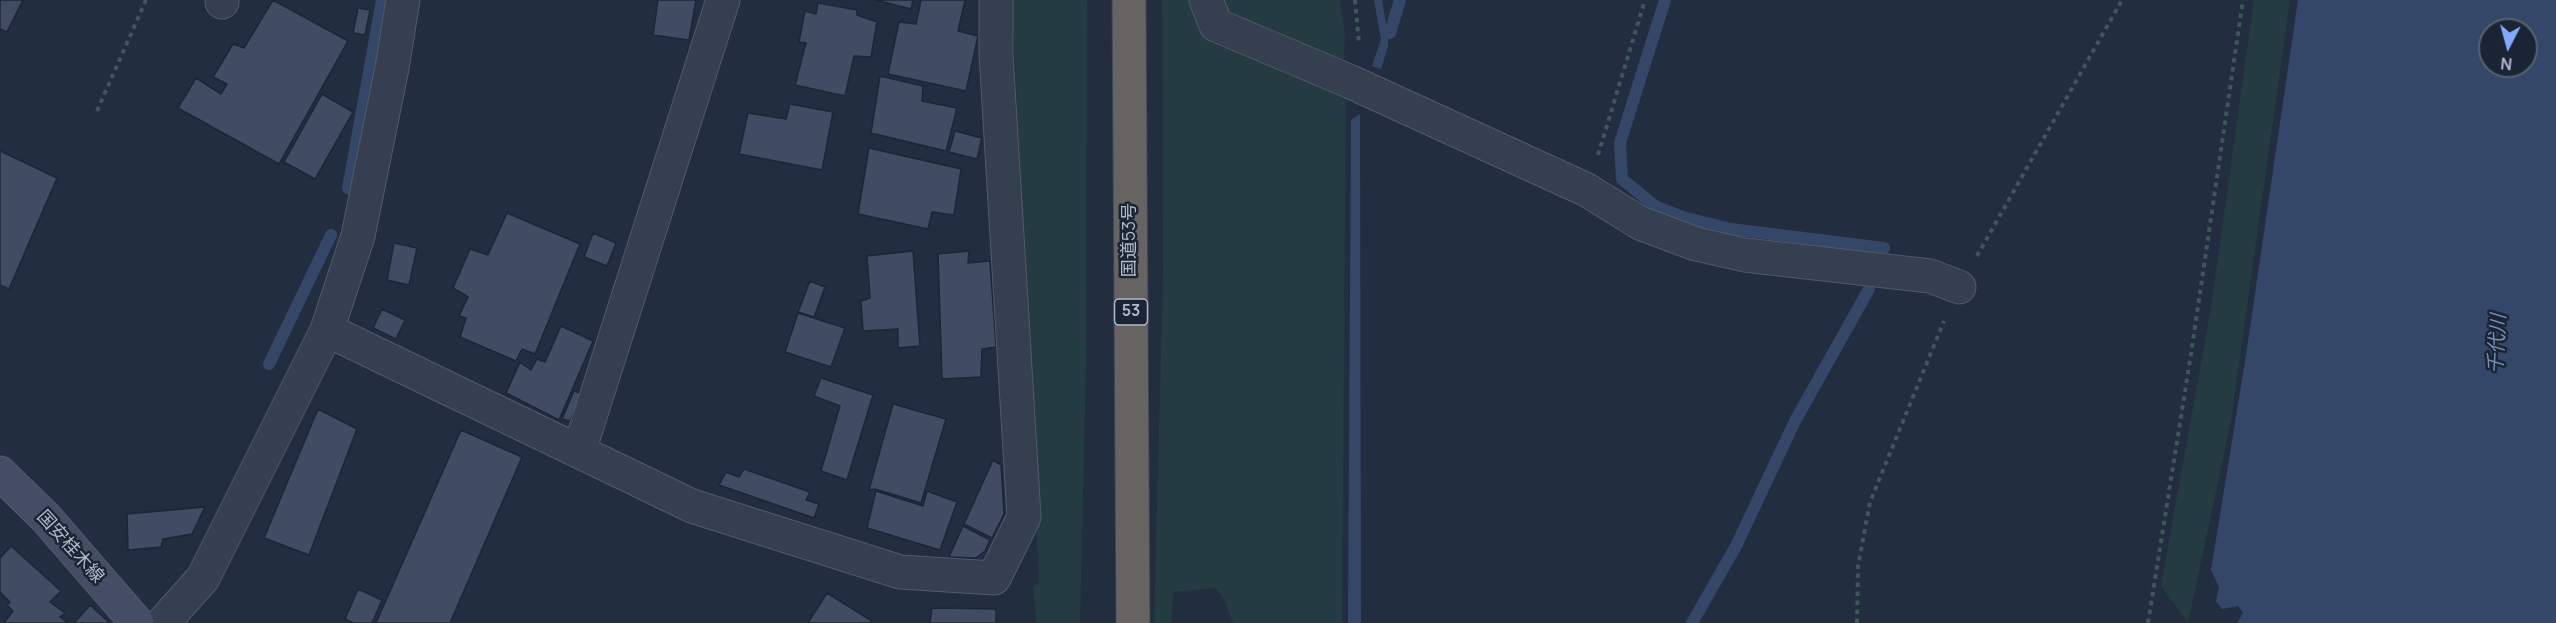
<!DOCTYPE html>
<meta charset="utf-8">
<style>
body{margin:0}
#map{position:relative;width:2556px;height:623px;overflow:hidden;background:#222d40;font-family:Manrope,sans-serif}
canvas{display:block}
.north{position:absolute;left:2478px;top:18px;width:60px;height:60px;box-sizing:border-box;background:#1b2434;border:2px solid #576070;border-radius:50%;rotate:186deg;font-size:16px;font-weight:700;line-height:24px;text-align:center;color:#b2baca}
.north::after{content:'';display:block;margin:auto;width:21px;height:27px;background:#83aaff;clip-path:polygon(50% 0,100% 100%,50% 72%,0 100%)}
</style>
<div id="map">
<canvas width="2556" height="623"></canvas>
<div class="north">N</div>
</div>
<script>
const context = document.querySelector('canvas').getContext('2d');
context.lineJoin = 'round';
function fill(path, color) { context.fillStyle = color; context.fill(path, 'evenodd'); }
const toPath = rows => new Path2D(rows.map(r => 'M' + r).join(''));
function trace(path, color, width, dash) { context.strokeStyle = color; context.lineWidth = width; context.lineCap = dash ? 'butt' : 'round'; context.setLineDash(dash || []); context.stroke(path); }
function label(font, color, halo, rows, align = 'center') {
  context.font = font + ' Manrope,"Noto Sans JP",sans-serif'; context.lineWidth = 5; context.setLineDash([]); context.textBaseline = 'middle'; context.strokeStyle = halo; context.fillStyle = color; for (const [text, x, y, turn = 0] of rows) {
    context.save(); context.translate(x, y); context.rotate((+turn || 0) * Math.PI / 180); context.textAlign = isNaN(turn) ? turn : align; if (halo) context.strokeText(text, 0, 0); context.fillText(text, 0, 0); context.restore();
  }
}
fill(toPath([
 [1012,0,1087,0,1086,369,1080,623,1036,623,1033,586,1039,583],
 [1162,0,1194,0,1346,89,1342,623,1233,623,1223,597,1215,588,1174,592,1171,623,1154,623,1163,273],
 [1217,0,1340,0,1345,35,1344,59,1334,65,1230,17],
 [2254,0,2290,0,2231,421,2188,623,2161,586,2211,307]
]), '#243b41');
fill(toPath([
 [1374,0,1382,0,1388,36,1388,46,1381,69,1372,66,1381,39],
 [2298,0,2556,0,2556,623,2237,623,2243,613,2238,606,2222,609,2216,601,2219,587,2211,570,2246,355],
 [2490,30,2526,30,2526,66,2490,66],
 [1360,114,1361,623,1348,623,1351,120]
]), '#344768');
trace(toPath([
 [1665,0,1620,143,1622,179,1655,206,1683,217,1731,229,1884,248],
 [1390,33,1400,0],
 [348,188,382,0],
 [269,364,331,235],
 [1692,623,1736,546,1795,421,1869,289]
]), '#344768', 12);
const building = toPath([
 [0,0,23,0,7,32,0,29,0,0],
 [273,0,348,41,279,164,178,108,196,78,221,94,227,84,213,77,233,44,244,48,273,0],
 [658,0,696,0,689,40,653,35,658,0],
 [875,0,913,0,911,9,875,0],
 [921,0,965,0,958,31,978,36,966,91,888,74,899,22,916,24,921,0],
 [818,3,857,10,857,15,877,22,871,57,854,56,845,96,795,85,806,43,799,42,805,11,816,14,818,3],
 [358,8,370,10,365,35,353,33,358,8],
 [880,76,923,86,922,101,957,108,946,151,871,133,880,76],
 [322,94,353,112,315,179,284,162,322,94],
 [790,104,833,112,822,170,739,154,748,113,786,119,790,104],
 [955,131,982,138,977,159,949,152,955,131],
 [869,148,961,169,954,215,932,212,928,229,858,214,869,148],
 [0,151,57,178,9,289,0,285,0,151],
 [507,213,580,244,535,354,522,349,516,361,460,337,466,318,459,316,468,297,453,288,470,249,488,255,507,213],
 [593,233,616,243,607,266,584,257,593,233],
 [394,243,417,248,409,285,387,280,394,243],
 [913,251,920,346,898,348,898,329,863,331,861,301,870,298,867,256,913,251],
 [969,251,968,263,990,261,996,347,982,349,981,377,942,379,938,254,969,251],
 [810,281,825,287,814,317,798,312,810,281],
 [382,309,405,320,396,339,373,328,382,309],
 [798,313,845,328,831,367,785,352,798,313],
 [561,326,593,341,559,420,506,393,520,362,531,370,537,359,545,362,561,326],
 [821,378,873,395,847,480,821,471,840,406,814,396,821,378],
 [574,391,582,394,570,421,562,419,574,391],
 [893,404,946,419,921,503,875,489,869,490,893,404],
 [318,409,357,429,309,555,264,538,318,409],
 [461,430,522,457,450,623,376,623,461,430],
 [993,460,1001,465,1004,514,992,538,964,524,993,460],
 [744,469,810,492,806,500,819,504,814,518,719,485,726,472,739,477,744,469],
 [876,491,923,506,927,491,957,502,940,550,867,528,876,491],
 [205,507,192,534,163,539,161,547,128,550,127,514,205,507],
 [963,526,990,540,985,551,976,558,949,557,963,526],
 [11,546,61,591,50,602,65,613,60,617,68,623,4,623,13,611,7,605,10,602,0,592,0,558,11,546],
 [358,589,382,600,372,623,353,623,345,619,358,589],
 [827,593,872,621,870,623,808,623,827,593],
 [90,605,110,623,74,623,90,605],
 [932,608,996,609,996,623,930,623,932,608]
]);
fill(building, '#414c62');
trace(building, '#1d2636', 1.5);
const minor = toPath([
 [1206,0,1216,25,1351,82,1587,190,1640,223,1696,244,1745,255,1930,276,1959,287],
 [222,2,222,0],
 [327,330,692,506,900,572,994,578,1024,517,996,54,996,0],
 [579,451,723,0],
 [163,623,203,578,327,330,358,236,392,68,403,0]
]);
const secondary = toPath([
 [0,473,46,518,137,623]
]);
const trunk = toPath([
 [1129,0,1133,623]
]);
trace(minor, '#515a6a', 35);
trace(secondary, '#515a6a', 35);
trace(trunk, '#3e4757', 35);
trace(toPath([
 [1355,0,1359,44],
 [97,111,146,0],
 [1598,155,1645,0],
 [1977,256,2122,0],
 [1857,623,1858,566,1870,502,1944,321],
 [2148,623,2191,354,2243,0]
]), '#3f575b', 4, [4.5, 4.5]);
trace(minor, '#363f4f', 33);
trace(secondary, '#444d63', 33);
trace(trunk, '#656462', 33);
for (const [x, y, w] of [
 [1131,312,33]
]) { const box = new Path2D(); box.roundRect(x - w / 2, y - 13, w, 26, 4.5); context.fillStyle = '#1b2434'; context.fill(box); trace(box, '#b2baca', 1.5); }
label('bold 16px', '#b2baca', null, [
 ["53",1131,312]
]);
label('18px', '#b2baca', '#1b2434', [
 ["国道53号",1130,240,-90],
 ["国安桂木線",70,547,48]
]);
label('italic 20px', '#788eb4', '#1b2434', [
 ["千代川",2498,344,-87]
]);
</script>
